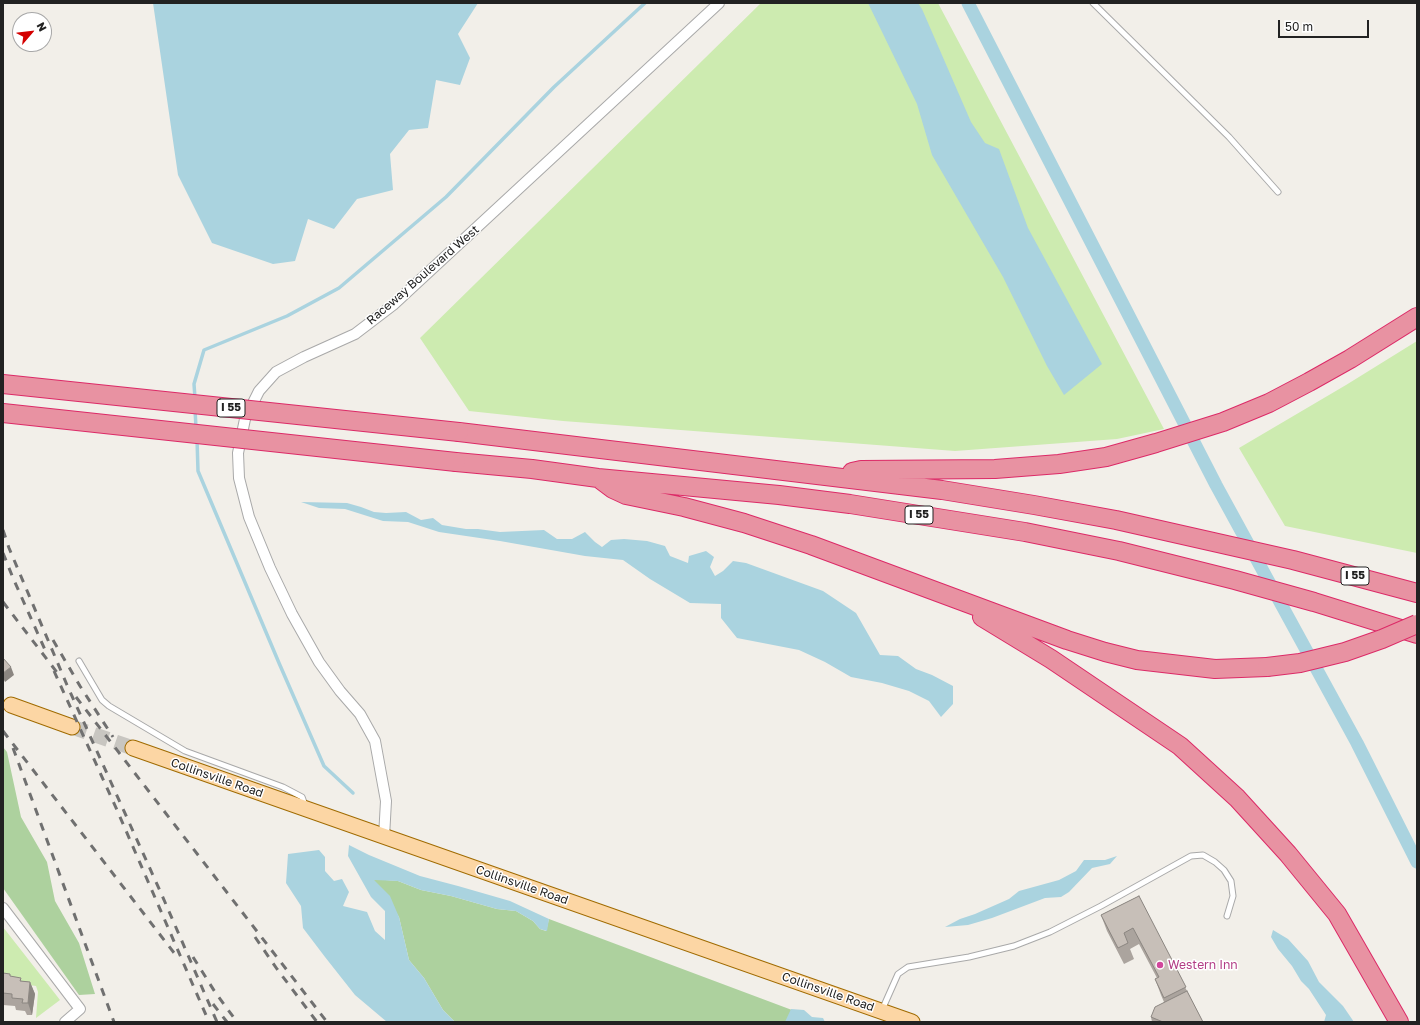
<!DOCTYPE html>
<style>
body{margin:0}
#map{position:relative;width:1420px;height:1025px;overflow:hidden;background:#f2efe9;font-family:"Golos Text",sans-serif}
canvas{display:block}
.frame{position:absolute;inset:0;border:4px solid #222;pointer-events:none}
.north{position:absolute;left:12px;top:12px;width:40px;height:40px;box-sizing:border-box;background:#fff;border:1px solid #a7a7a7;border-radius:50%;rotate:62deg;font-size:11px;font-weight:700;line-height:16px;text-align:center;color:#222}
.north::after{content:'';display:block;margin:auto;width:14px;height:18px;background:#d40000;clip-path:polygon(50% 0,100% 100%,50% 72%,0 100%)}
.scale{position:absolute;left:1278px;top:20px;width:91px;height:18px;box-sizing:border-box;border:2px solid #222;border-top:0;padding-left:5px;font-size:12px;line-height:14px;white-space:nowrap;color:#222;-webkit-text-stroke:3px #fff;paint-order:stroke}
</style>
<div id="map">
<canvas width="1420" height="1025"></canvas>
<div class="frame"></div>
<div class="north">N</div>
<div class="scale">50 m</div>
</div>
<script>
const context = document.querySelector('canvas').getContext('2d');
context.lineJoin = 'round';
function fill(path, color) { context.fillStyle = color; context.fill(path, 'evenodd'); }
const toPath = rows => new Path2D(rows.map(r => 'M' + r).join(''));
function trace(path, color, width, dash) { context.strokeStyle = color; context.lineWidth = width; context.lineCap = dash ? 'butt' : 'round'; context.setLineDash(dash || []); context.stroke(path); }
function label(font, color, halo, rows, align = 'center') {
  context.font = font + ' "Golos Text",sans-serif'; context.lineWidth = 3; context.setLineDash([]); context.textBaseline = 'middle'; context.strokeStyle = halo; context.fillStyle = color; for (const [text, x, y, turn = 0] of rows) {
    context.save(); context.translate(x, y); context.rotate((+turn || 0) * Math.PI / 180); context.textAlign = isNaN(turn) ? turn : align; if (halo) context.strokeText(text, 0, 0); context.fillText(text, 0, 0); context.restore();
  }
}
fill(toPath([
 [761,3,938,3,1164,429,1117,439,955,451,563,421,469,411,420,338],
 [1417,341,1417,553,1285,526,1239,448,1346,385],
 [3,927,60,1000,36,1018,38,992,36,986,3,981]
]), '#cdebb0');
fill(toPath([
 [3,747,7,752,21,817,47,862,55,901,79,943,95,994,79,995,3,888],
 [373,879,398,881,421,890,451,896,497,909,516,911,533,921,540,929,546,931,549,919,824,1022,455,1022,443,1010,424,978,409,960,399,917]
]), '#add19e');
fill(toPath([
 [153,3,478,3,458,34,470,58,460,85,436,80,428,128,409,130,390,154,393,190,357,199,334,229,308,219,295,261,273,264,212,243,178,175],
 [868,3,918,3,922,9,971,122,985,143,999,149,1028,228,1102,364,1064,395,1047,366,1003,277,932,155,917,104],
 [301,502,347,503,361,507,374,512,386,513,406,512,421,520,433,518,442,525,466,529,478,529,500,532,544,530,557,539,572,539,585,532,595,542,602,547,611,540,624,539,647,541,665,546,670,556,688,563,689,556,706,551,714,557,710,567,715,576,723,571,733,561,746,563,823,591,856,613,880,655,898,656,916,669,932,675,953,686,953,704,941,717,929,701,909,691,882,683,851,677,825,662,799,650,737,638,721,618,721,604,690,603,650,579,623,560,585,556,500,541,439,532,408,522,383,521,345,509,319,508],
 [349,845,369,855,420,876,458,886,510,901,549,919,547,931,540,929,533,921,516,911,497,909,451,896,421,890,398,881,374,880,390,896,399,917,409,960,424,978,443,1010,455,1022,387,1022,355,995,325,957,303,928,301,906,286,883,288,854,319,850,325,857,325,871,334,881,342,879,349,892,343,906,367,912,375,931,385,940,385,911,371,897,348,856],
 [1117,856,1110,864,1092,868,1069,892,1061,897,1045,898,992,918,968,925,945,927,960,919,975,914,1009,899,1019,891,1059,880,1076,871,1084,860,1105,860],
 [1273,930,1288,939,1308,961,1319,982,1343,1006,1354,1022,1324,1022,1326,1015,1309,989,1301,981,1292,966,1278,949,1271,937],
 [791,1009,804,1010,812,1017,823,1018,825,1022,785,1022]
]), '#aad3df');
trace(toPath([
 [195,398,194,384,204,350,287,316,339,288,446,197,554,87,645,3],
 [195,409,196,428],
 [197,439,198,471,279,663,324,766,353,793]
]), '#aad3df', 3.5);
trace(toPath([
 [968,3,1216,485,1357,743,1417,862]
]), '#aad3df', 13);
trace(toPath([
 [72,727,133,748]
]), '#c8c6c1', 15, [15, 8]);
const lane = toPath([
 [1093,3,1229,137,1278,192],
 [79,661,102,700,109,706,185,751,283,787,302,797,305,805],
 [882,1010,898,974,908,967,969,957,1014,946,1050,932,1101,906,1191,856,1203,855,1215,862,1224,870,1231,881,1233,896,1227,916]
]);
const street = toPath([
 [384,837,386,801,375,741,360,714,340,691,319,662,292,614,270,568,249,517,239,478,238,453,245,419,259,391,276,372,304,357,355,334,393,305,719,3],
 [3,908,80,1009,65,1022]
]);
const primary = toPath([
 [11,705,72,727],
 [133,748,912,1022]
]);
const highway = toPath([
 [459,432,942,490,1034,505,1116,520,1293,560,1417,593],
 [456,462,532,469,598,478,779,495,850,504,1025,532,1119,551,1235,580,1314,602,1417,634],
 [852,472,861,470,995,469,1059,464,1106,457,1156,443,1223,422,1269,403,1309,382,1350,359,1417,317],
 [601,480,613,489,626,495,684,507,744,523,811,545,1067,640,1105,652,1137,660,1215,669,1267,667],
 [982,617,1051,659,1180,746,1237,798,1288,854,1337,914,1399,1022]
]);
trace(lane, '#a9a9a9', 7);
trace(street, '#a9a9a9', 12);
trace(primary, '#a06b00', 17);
trace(highway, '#dc2a67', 20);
trace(lane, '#fff', 5);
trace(street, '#fff', 10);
trace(primary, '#fcd6a4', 15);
trace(highway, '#e892a2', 18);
trace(toPath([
 [3,530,9,548,67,685,161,893,217,1022],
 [3,553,13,578,46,652],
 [3,602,59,675],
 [53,640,80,686,113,737],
 [54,671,117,810,209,1022],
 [76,697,327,1022],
 [3,731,178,958],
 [13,748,114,1022],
 [255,937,277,969,317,1022],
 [193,957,215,992,237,1022],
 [213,1004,227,1022]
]), '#707070', 3, [8, 8]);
const highwayBridge = toPath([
 [3,384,459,432],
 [3,413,456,462],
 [1267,667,1300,663,1345,652,1382,639,1417,624]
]);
trace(highwayBridge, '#dc2a67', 20, []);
trace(highwayBridge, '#e892a2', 18);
fill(toPath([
 [1139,896,1187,991,1203,1022,1152,1022,1151,1017,1164,1002,1161,995,1155,979,1157,978,1139,944,1130,949,1134,959,1124,964,1107,931,1101,915],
 [3,973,22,981,30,982,35,994,32,1015,27,1015,25,1011,16,1010,15,1006,3,1005]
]), '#aba49e');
fill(toPath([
 [11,667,14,675,5,682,3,678,3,673],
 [30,982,35,994,32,1015,28,1003]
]), '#8b8681');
const building = toPath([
 [3,658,11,667,3,673,3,658],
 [1139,896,1186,987,1164,998,1155,979,1159,977,1133,928,1124,933,1128,943,1118,948,1101,915,1139,896],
 [3,973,10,974,10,976,21,978,20,981,30,982,28,1003,22,1003,23,999,12,998,12,994,3,993,3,973],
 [1187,991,1203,1022,1163,1022,1151,1017,1155,1007,1187,991]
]);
fill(building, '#c7bfb8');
trace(building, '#8b8681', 1);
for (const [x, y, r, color] of [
 [1160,965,4,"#d1479c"]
]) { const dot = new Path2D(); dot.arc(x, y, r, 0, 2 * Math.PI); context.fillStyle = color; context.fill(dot); trace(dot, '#fff', 1.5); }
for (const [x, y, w] of [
 [231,408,28],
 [919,515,28],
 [1355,576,28]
]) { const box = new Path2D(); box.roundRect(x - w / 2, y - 9, w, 18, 3); context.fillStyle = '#fff'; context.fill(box); trace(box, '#222', 1); }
label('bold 11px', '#222', null, [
 ["I 55",231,408],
 ["I 55",919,515],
 ["I 55",1355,576]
]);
label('12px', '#222', '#fff', [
 ["Raceway Boulevard West",423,275,-41],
 ["Collinsville Road",217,778,19],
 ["Collinsville Road",522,885,19],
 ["Collinsville Road",828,992,19]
]);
label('12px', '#b23c85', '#fff', [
 ["Western Inn",1168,965]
], 'left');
</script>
